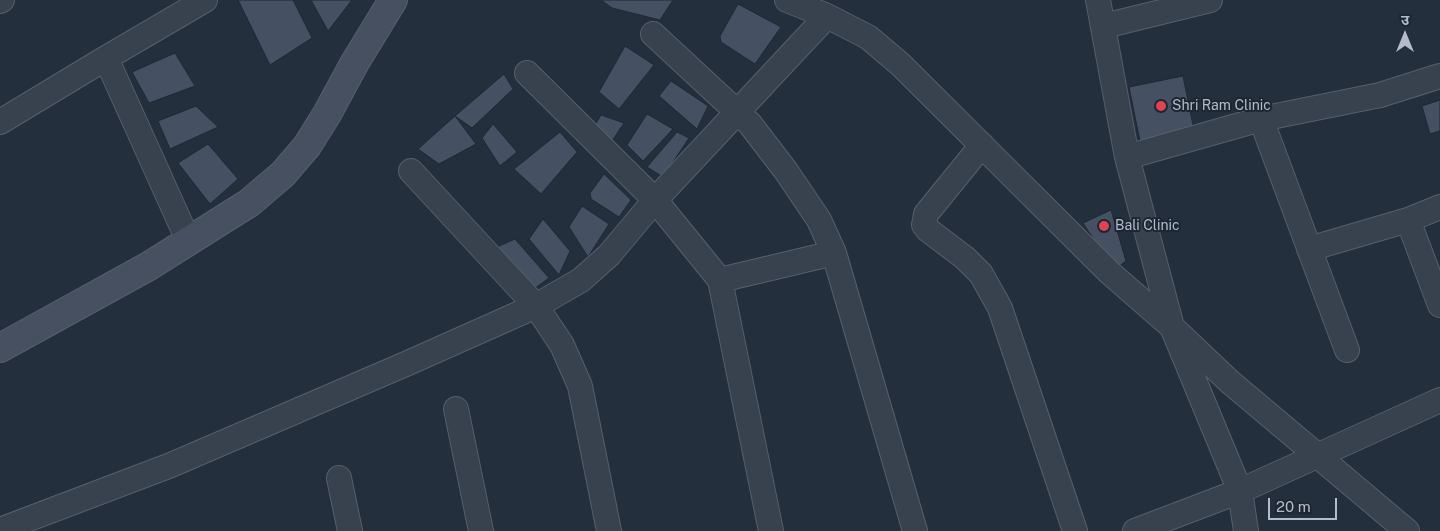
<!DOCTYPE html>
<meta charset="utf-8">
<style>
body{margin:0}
#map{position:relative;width:1440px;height:531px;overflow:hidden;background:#242f3e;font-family:"Public Sans","Noto Sans Devanagari",sans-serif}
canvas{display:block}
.north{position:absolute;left:1380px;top:10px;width:50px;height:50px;-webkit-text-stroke:4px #1d2633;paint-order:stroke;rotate:0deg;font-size:14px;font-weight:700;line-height:20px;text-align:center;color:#b4bcc9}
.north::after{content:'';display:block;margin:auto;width:18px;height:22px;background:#b4bcc9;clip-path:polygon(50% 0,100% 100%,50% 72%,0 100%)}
.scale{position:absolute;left:1268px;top:498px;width:69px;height:22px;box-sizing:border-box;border:2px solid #b4bcc9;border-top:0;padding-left:6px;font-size:15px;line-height:18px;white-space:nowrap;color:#b4bcc9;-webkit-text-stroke:4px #1d2633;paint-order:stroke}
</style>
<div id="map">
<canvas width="1440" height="531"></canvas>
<div class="north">उ</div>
<div class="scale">20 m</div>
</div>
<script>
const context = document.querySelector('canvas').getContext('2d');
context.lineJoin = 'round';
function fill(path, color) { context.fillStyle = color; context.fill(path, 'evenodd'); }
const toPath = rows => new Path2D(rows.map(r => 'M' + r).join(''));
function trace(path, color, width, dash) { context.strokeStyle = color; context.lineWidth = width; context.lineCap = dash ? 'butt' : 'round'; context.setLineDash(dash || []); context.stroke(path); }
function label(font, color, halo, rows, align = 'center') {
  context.font = font + ' "Public Sans",sans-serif'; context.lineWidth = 4; context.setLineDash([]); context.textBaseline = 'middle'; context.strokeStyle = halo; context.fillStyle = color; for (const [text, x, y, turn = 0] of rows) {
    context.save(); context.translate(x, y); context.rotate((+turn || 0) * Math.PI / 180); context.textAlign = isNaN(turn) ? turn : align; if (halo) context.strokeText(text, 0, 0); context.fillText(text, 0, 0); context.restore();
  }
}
const building = toPath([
 [238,0,293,0,312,38,270,65,238,0],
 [311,0,352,0,328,31,311,0],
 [601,0,673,0,660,20,612,8,601,0],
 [738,4,781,27,755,64,721,42,720,36,738,4],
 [625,46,654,65,619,109,599,92,625,46],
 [175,53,195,86,149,103,132,72,175,53],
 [504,74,513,89,472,128,455,116,504,74],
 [1183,76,1194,130,1140,141,1129,87,1183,76],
 [671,81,708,106,697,129,659,96,671,81],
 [1440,100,1440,131,1430,134,1422,106,1440,100],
 [196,106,218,127,170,149,158,121,196,106],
 [647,114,673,129,643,161,627,145,647,114],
 [601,115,624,123,612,141,595,125,601,115],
 [455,116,476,144,439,164,418,149,455,116],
 [493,124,517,152,500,166,482,138,493,124],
 [560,132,577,152,541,194,514,169,560,132],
 [677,132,689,138,663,177,647,167,677,132],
 [208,144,238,179,210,204,178,163,208,144],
 [604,174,631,200,619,217,591,199,590,193,604,174],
 [582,206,609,224,588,257,569,227,582,206],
 [1111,210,1126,261,1114,270,1083,223,1111,210],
 [543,219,570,251,559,275,529,239,543,219],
 [515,239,549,278,534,289,497,247,515,239]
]);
fill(building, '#455162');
trace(building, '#1f2835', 1);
const street = toPath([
 [787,0,827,16,868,37,900,64,1110,273,1172,327,1230,382,1407,531],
 [1098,0,1127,157,1172,327,1240,491,1246,531],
 [0,1,2,0],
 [1104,26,1210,0],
 [653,34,750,124,786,171,819,220,834,253,915,531],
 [106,58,205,0],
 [527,73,655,200,720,280,771,531],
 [1261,119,1347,350],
 [0,122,106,58,188,240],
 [982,145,926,214,924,225,928,230,965,258,981,274,1000,308,1075,531],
 [1127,157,1261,119,1380,95,1440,76],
 [411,171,536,306,562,345,580,386,609,531],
 [1408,220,1440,305],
 [1309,249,1408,220,1440,207],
 [720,280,834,253],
 [456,409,481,531],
 [339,478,350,531],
 [0,530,171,465,408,363,536,306,581,280,609,255,655,200,827,16],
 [1135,531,1240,491,1440,400]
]);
const secondary = toPath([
 [0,348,149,266,249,203,283,174,307,146,327,114,354,64,393,0]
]);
trace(street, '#565f6c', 26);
trace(secondary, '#565f6c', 30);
trace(street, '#38414e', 24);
trace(secondary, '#465061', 28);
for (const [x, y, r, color] of [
 [1161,106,6,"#e0444e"],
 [1104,226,6,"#e0444e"]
]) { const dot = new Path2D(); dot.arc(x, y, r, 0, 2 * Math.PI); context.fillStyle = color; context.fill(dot); trace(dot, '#1d2633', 2); }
label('14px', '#b4bcc9', '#1d2633', [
 ["Shri Ram Clinic",1172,106],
 ["Bali Clinic",1115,226]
], 'left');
</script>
